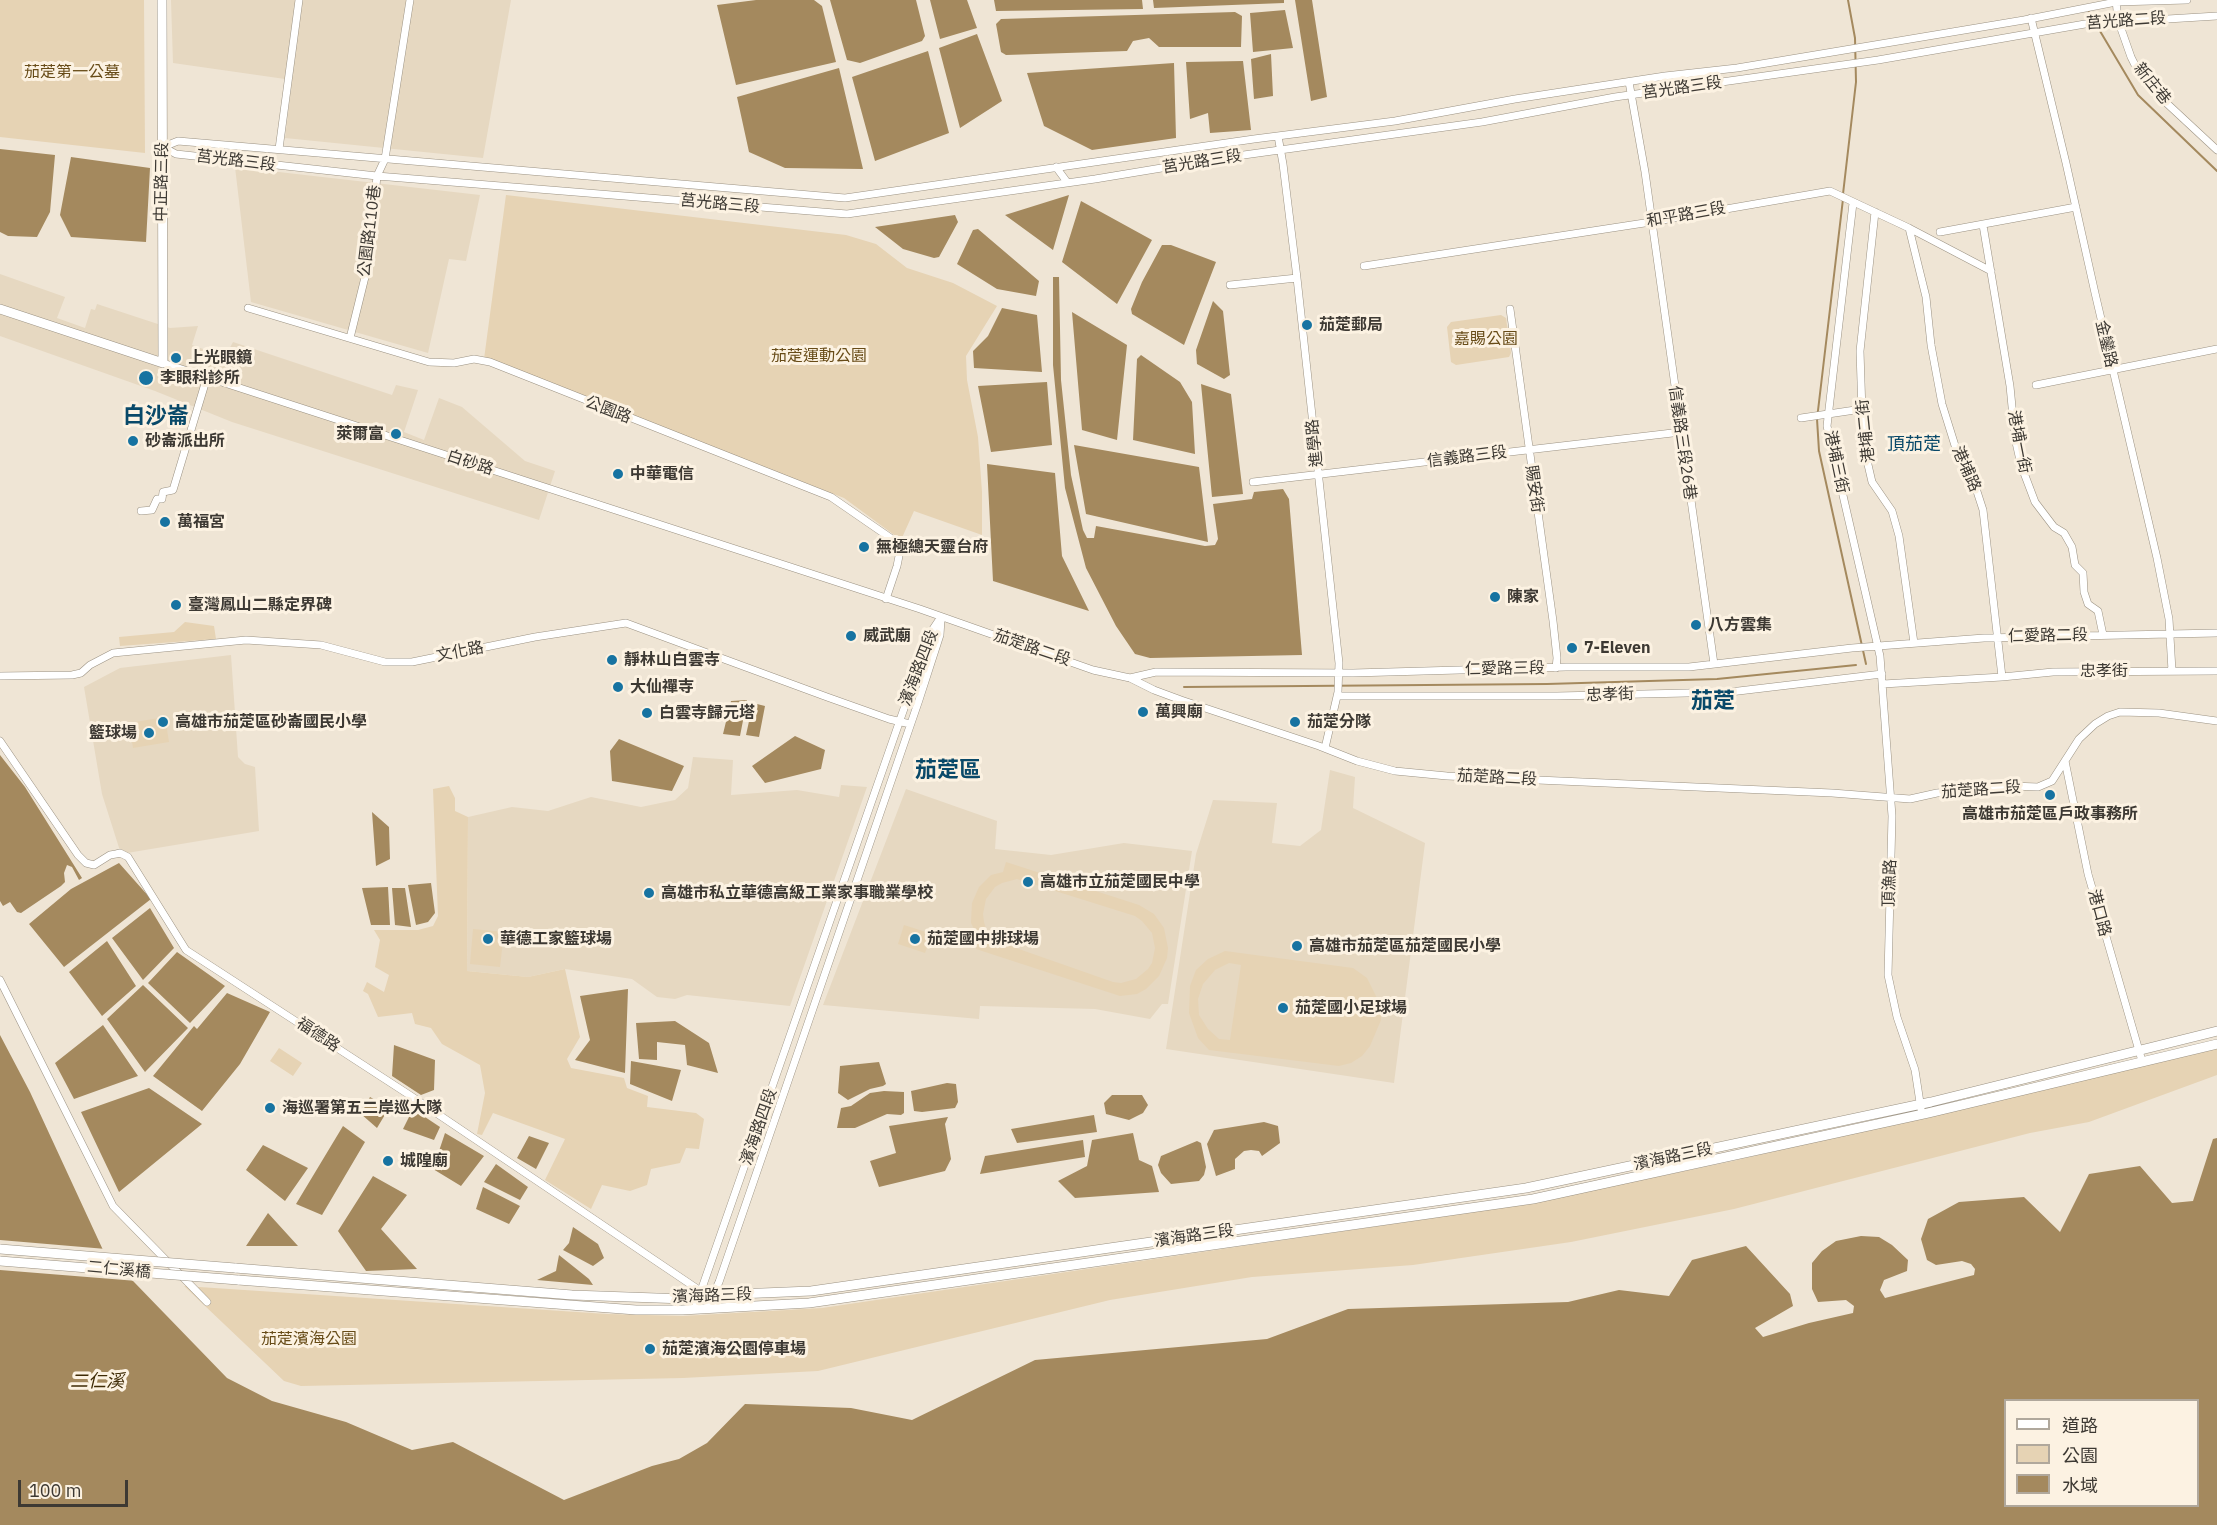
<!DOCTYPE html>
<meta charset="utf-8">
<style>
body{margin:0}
#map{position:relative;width:2217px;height:1525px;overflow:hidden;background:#efe5d5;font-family:"IBM Plex Sans","Noto Sans TC",sans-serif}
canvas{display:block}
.legend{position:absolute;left:2004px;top:1399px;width:195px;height:108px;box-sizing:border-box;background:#fcf2e2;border:2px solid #b0a89c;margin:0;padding:8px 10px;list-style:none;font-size:18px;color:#3d3933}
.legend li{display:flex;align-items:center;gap:12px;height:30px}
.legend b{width:30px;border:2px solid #b0a89c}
.scale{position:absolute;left:18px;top:1480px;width:110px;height:27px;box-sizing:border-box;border:3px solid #3d3933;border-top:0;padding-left:8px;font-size:18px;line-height:21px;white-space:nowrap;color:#3d3933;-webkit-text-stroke:4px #fcf2e2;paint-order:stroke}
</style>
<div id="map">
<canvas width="2217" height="1525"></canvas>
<ul class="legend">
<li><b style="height:8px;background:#fff"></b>道路</li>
<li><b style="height:16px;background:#e6d3b4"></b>公園</li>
<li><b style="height:16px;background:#a4895e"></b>水域</li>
</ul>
<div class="scale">100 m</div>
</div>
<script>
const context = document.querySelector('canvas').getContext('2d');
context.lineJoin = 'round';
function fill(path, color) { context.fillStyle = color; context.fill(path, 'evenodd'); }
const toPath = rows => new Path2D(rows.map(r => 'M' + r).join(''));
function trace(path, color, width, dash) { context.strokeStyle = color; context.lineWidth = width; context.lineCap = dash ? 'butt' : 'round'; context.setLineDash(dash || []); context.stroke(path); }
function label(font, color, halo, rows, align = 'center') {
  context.font = font + ' "IBM Plex Sans","Noto Sans TC",sans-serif'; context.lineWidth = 6; context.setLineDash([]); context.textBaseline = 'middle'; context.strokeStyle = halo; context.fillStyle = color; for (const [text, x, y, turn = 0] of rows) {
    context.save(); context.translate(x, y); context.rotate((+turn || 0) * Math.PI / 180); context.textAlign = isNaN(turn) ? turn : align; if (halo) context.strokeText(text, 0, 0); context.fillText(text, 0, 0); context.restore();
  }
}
fill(toPath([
 [171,0,511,0,483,158,285,138,292,80,173,63],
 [235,167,480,195,466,261,449,259,428,353,251,302],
 [0,274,65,297,57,318,85,328,91,309,95,310,97,304,170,328,198,326,192,345,225,357,233,342,392,395,396,385,418,390,404,432,424,440,439,398,462,407,525,461,555,471,539,520,232,422,155,391,0,336],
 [231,655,238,757,245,764,255,767,259,831,121,854,102,794,84,687,120,668],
 [693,757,733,760,731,795,797,790,839,797,841,785,867,787,790,1006,687,995,675,999,657,997,632,979,565,969,528,977,467,971,468,817,512,807,548,811,591,797,641,807,675,800,688,788],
 [1330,770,1355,777,1353,808,1425,843,1394,1083,1166,1049,1196,854,1213,800,1277,803,1272,843,1300,846,1321,830],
 [906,789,997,821,995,849,1051,855,1124,843,1192,851,1168,1004,1162,1004,1150,1019,1095,1009,980,1006,979,1019,823,1005]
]), '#e6d8c1');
fill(toPath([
 [0,0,144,0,145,153,0,137],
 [506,195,846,235,876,244,907,268,953,283,997,306,966,356,967,380,978,437,982,492,982,535,914,511,901,540,844,498,484,359],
 [1501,315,1506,318,1511,353,1509,357,1456,365,1451,362,1447,327,1451,322],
 [185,622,214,626,216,639,120,646,119,637,174,632],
 [165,717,169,742,133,748,129,723],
 [449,786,455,798,455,811,468,817,467,971,528,977,565,969,580,1037,567,1059,571,1068,624,1078,627,1088,648,1096,647,1107,696,1113,704,1119,699,1149,686,1148,680,1163,651,1169,647,1185,630,1191,602,1185,591,1209,545,1180,565,1139,493,1113,482,1135,477,1134,485,1093,480,1065,442,1044,431,1028,415,1024,412,1013,378,1017,368,994,363,991,367,982,384,992,389,975,375,967,380,940,374,930,418,930,433,926,438,916,433,789],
 [1006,862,1139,905,1154,914,1164,928,1168,948,1167,958,1159,976,1146,989,1137,994,1120,996,976,949,979,939,971,923,972,903,979,887,991,875,1003,872],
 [1017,879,1135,916,1142,921,1152,933,1155,948,1152,963,1148,969,1136,979,1121,983,1113,982,996,941,986,929,984,922,983,914,986,899,995,887,1002,883],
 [904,925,932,934,925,953,898,944],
 [473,929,504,932,500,967,470,964],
 [1225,951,1353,968,1367,978,1381,1006,1381,1020,1370,1046,1362,1056,1351,1063,1339,1066,1209,1050,1198,1038,1189,1013,1190,986,1196,970,1208,959],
 [1229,963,1241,965,1230,1040,1219,1039,1208,1029,1199,1015,1198,999,1203,984,1215,970],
 [279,1048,302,1063,293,1076,270,1061],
 [2217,1048,2217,1075,2089,1122,2030,1133,1734,1209,1571,1242,1413,1265,1252,1277,1110,1300,818,1371,683,1378,301,1386,284,1381,184,1286,607,1314,683,1316,822,1308,1521,1205,1733,1161]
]), '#e6d3b4');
fill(toPath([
 [756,0,814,0,822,6,836,62,736,85,717,5],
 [830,0,916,0,925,36,922,41,860,63,847,60],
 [930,0,967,0,977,28,940,39],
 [994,0,1142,0,1143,9,996,11],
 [1153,0,1284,0,1284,3,1154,8],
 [1295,0,1312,0,1327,97,1311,101],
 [1285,10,1293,48,1253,52,1250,13],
 [1235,12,1242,16,1241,47,1159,47,1149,38,1133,41,1127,51,1006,55,1001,52,996,24,1001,19],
 [977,34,1002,101,960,128,939,48],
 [928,51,949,133,875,161,852,77],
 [1271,54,1273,96,1254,99,1251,59],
 [1243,61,1251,130,1210,133,1208,113,1190,119,1186,62],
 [1174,63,1176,138,1092,150,1044,126,1027,73],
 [839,68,863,169,785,168,749,152,737,97],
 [0,149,55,155,50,212,37,237,8,236,0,232],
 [71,157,150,168,146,242,71,237,60,215],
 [1069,195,1053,250,1005,215],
 [1081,201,1152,240,1117,304,1062,262],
 [955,215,958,222,939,257,934,258,903,249,875,227],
 [978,229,1039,281,1036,296,997,289,957,264,973,230],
 [1162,245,1171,245,1216,262,1184,345,1132,314,1131,309,1142,282],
 [1053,277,1059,277,1061,380,1071,475,1083,530,1087,538,1094,538,1096,526,1205,546,1215,545,1218,539,1213,504,1252,499,1254,492,1283,489,1289,499,1302,655,1150,658,1135,654,1116,626,1086,568,1065,488,1053,365],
 [1213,301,1223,311,1230,375,1224,379,1197,364,1196,350],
 [1002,308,1037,315,1042,372,974,368,973,351,988,336],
 [1072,312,1127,345,1117,440,1082,430],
 [1141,355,1180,382,1192,402,1195,454,1133,440,1137,359],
 [1047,382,1052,445,991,452,978,386],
 [1201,384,1231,394,1243,494,1212,497],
 [1074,445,1199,467,1208,542,1086,514],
 [987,464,1055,473,1062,556,1089,611,993,581],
 [747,700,740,736,723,734,731,701],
 [753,703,765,706,759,737,746,735],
 [795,736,825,750,821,769,765,783,752,766],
 [619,739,684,766,672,791,612,781,610,751],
 [0,755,25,787,82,878,79,880,72,867,67,865,64,873,65,882,61,886,21,913,17,912,10,902,3,906,0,901],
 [372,812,389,827,390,859,376,866],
 [119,863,151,899,64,967,29,924,71,889],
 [431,883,435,913,428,922,416,925,408,885],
 [388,887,390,925,371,925,362,888],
 [392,888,405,888,411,927,395,925],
 [150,908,174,948,143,980,112,938],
 [107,941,136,986,102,1016,69,972],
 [177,952,225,986,190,1023,148,983],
 [143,985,188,1028,145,1072,107,1019],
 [628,989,625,1073,575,1060,590,1040,580,996],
 [227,993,270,1012,240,1064,202,1111,153,1076,194,1026,197,1029],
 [675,1021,709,1043,718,1073,687,1065,685,1045,657,1042,657,1060,639,1059,636,1023],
 [103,1025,138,1076,74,1099,55,1063],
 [0,1035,30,1092,103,1250,227,1378,272,1401,346,1422,412,1450,453,1442,564,1500,652,1466,679,1459,707,1443,745,1404,851,1408,912,1420,1035,1360,1267,1339,1348,1309,1568,1302,1619,1290,1669,1296,1692,1260,1746,1246,1790,1294,1793,1306,1755,1328,1763,1337,1809,1323,1853,1313,1854,1306,1846,1300,1818,1302,1812,1289,1812,1263,1822,1251,1836,1241,1861,1236,1879,1237,1892,1245,1908,1260,1907,1271,1884,1280,1880,1290,1885,1298,1974,1275,1975,1269,1971,1264,1962,1261,1936,1265,1927,1260,1921,1239,1928,1219,1959,1202,2024,1197,2060,1232,2089,1174,2140,1166,2172,1203,2193,1201,2213,1139,2217,1138,2217,1525,0,1525],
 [2006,1400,2198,1400,2198,1506,2006,1506],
 [394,1045,435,1060,434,1090,421,1095,392,1076],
 [631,1061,681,1070,672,1101,630,1084],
 [879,1062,886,1084,883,1086,870,1089,848,1100,838,1093,840,1066],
 [947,1083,956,1084,958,1102,955,1108,922,1112,914,1111,911,1091],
 [149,1088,202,1124,119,1192,81,1112],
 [884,1091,904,1092,904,1113,901,1115,887,1114,855,1128,837,1128,841,1108,851,1106,870,1093],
 [1112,1095,1142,1095,1148,1105,1143,1113,1129,1120,1106,1114,1104,1103],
 [370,1097,389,1108,377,1128,361,1114],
 [413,1109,440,1127,434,1140,403,1129],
 [1094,1115,1097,1132,1017,1143,1011,1129],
 [948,1117,945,1124,951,1159,945,1171,879,1187,870,1161,896,1153,889,1126],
 [1264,1122,1278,1126,1280,1143,1262,1156,1259,1151,1251,1150,1244,1151,1235,1159,1235,1169,1216,1176,1207,1144,1214,1130],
 [343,1126,365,1142,322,1215,296,1204],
 [445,1133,484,1156,461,1186,433,1169],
 [1133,1133,1139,1160,1152,1166,1159,1192,1075,1198,1058,1181,1087,1166,1092,1140],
 [529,1136,549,1143,536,1169,517,1158],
 [1083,1140,1085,1157,980,1174,985,1156],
 [1197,1141,1201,1143,1206,1167,1204,1175,1199,1181,1171,1184,1161,1173,1158,1165,1161,1156],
 [263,1145,308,1168,285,1201,246,1170],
 [496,1164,528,1187,520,1200,484,1182],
 [373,1176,407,1195,381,1229,417,1269,366,1271,338,1231],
 [483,1187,520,1206,509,1224,476,1209],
 [268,1213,298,1246,246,1246],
 [573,1227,598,1244,604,1258,593,1266,563,1250,569,1243],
 [559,1255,589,1279,593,1285,537,1280,556,1271]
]), '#a4895e');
fill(toPath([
 [0,1240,106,1249,137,1281,0,1270]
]), '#efe5d5');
trace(toPath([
 [2088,10,2095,21],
 [2097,26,2138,95,2217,171],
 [1843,194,1856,82,1855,38,1848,0],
 [1843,199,1817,419,1819,451,1866,664],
 [1184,687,1547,684,1717,679,1856,665]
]), '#a4895e', 2);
const minor = toPath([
 [2116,0,2118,20,2131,57,2139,73,2160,97,2217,150],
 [2031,18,2066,163,2095,293,2157,558,2169,619,2172,671],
 [1629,82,1645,172,1714,664],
 [1278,136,1283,164,1297,278,1339,663,1338,692,1325,748],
 [163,147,176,154,377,176,847,214,1095,179,1222,158,1482,122,1615,97,1878,60,2085,24,2217,16],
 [163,147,178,141,845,198,1254,139,1395,121,1515,99,1665,76,1737,68,2024,20,2116,2,2187,0],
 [279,149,299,0],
 [1056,167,1067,182],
 [1853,203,1827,426,1880,656,1892,816,1888,975,1897,1017,1915,1070,1921,1109],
 [1875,212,1860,351,1863,443,1872,482,1892,511,1899,536,1914,643],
 [1983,225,2010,386,2015,438,2021,465,2035,502,2054,527,2064,533,2072,547,2075,565,2083,573,2084,592,2088,604,2098,611,2103,635],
 [1909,228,1926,297,1931,345,1942,404,1957,452,1972,476,1983,510,2002,677],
 [1940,232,2076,207],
 [1364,266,1651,222,1830,191,1909,228,1991,271],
 [1230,285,1297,278],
 [248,308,429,362,454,363,474,359,490,362,831,497,892,539,897,547,899,556,897,566,886,599],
 [1510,309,1553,621,1557,658,1556,668],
 [350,338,368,265,377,176,385,159,410,0],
 [163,363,920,609,1093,670,1130,678,1154,690,1181,700,1319,746,1357,761,1395,771,1447,776,1832,793,1910,799,1937,793,2012,786,2038,787,2052,781,2079,739,2095,724,2108,716,2120,712,2159,713,2217,721],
 [2036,385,2217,349],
 [1801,418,1862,409],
 [1253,482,1681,432],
 [141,511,152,510,157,499,162,499,163,492,173,490,207,377],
 [0,676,72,675,81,673,90,665,113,653,246,640,321,645,385,662,412,662,535,637,626,623,827,697,889,719,910,724],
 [1130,678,1156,672,1353,673,1566,667,1689,667,1852,648,1984,638,2217,633],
 [1883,684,2002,677,2053,672,2217,671],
 [1337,696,1557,696,1730,692,1882,674],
 [0,741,78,855,86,863,94,865,110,855,116,854,120,853,128,857,186,950,411,1096,702,1292],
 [2065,761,2088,874,2142,1061],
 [0,980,113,1206,207,1302],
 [695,1308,900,720,931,632,941,617],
 [707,1308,719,1282,919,700,940,635,941,619]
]);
const major = toPath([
 [0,309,163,363,162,0],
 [235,1268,572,1295,685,1299,713,1295,811,1291,1526,1188,1931,1102,2217,1031],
 [238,1280,636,1310,682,1310,809,1303,1533,1199,1928,1113,2217,1044]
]);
trace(minor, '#9b9283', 8);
trace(major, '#9b9283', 10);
trace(minor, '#fff', 7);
trace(major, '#fff', 9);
const majorBridge = toPath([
 [0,1249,235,1268],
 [0,1261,238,1280]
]);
trace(majorBridge, '#9b9283', 10, []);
trace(majorBridge, '#fff', 9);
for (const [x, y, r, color] of [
 [1307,325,6,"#1773a1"],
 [176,358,6,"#1773a1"],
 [146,378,8,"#1773a1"],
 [396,434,6,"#1773a1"],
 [133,441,6,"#1773a1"],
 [618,474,6,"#1773a1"],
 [165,522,6,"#1773a1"],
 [864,547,6,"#1773a1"],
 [1495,597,6,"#1773a1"],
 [176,605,6,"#1773a1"],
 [1696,625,6,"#1773a1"],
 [851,636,6,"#1773a1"],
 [1572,648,6,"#1773a1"],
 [612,660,6,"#1773a1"],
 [618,687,6,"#1773a1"],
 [1143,712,6,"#1773a1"],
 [647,713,6,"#1773a1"],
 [163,722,6,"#1773a1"],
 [1295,722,6,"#1773a1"],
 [149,733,6,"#1773a1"],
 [2050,795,6,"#1773a1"],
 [1028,882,6,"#1773a1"],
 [649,893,6,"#1773a1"],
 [488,939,6,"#1773a1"],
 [915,939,6,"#1773a1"],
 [1297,946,6,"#1773a1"],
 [1283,1008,6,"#1773a1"],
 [270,1108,6,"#1773a1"],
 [388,1161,6,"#1773a1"],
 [650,1349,6,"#1773a1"]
]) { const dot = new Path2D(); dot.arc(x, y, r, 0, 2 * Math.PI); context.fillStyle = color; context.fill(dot); trace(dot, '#fcf2e2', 2); }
label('16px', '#3d3933', '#fcf2e2', [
 ["莒光路二段",2126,21,-4],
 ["新庄巷",2152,84,51],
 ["莒光路三段",1682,88,-8],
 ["莒光路三段",236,161,7],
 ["莒光路三段",1202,162,-9],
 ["中正路三段",162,182,-89],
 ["莒光路三段",720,204,5],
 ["和平路三段",1686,215,-10],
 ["公園路110巷",370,231,-83],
 ["金鑾路",2106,344,77],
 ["公園路",608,410,21],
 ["港埔二街",1866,431,-96],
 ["港埔一街",2019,442,79],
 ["進學路",1315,443,-96],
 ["信義路三段26巷",1682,443,82],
 ["信義路三段",1467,457,-7],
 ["港埔三街",1836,462,78],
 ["白砂路",470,463,18],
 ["港埔路",1966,469,66],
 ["賜安街",1534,489,82],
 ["仁愛路二段",2048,636,-1],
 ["茄萣路二段",1032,648,19],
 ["文化路",460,652,-11],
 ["濱海路四段",919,668,-69],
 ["仁愛路三段",1505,669,-1],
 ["忠孝街",2104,671],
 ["忠孝街",1610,695,-2],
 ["茄萣路二段",1497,778,3],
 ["茄萣路二段",1981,790,-4],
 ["頂漁路",1890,883,-88],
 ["港口路",2099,913,75],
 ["福德路",318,1035,34],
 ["濱海路四段",759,1127,-71],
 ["濱海路三段",1673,1157,-12],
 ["濱海路三段",1194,1236,-8],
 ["二仁溪橋",119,1270,5],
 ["濱海路三段",712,1296,-2]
]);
label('16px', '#684c18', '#fcf2e2', [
 ["茄萣第一公墓",72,72],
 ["嘉賜公園",1486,339],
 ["茄萣運動公園",819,356],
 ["茄萣濱海公園",309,1339]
]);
label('bold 16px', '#3d3933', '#fcf2e2', [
 ["茄萣郵局",1319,325],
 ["上光眼鏡",188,358],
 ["李眼科診所",160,378],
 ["萊爾富",384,434,"right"],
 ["砂崙派出所",145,441],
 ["中華電信",630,474],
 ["萬福宮",177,522],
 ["無極總天靈台府",876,547],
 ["陳家",1507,597],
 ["臺灣鳳山二縣定界碑",188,605],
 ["八方雲集",1708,625],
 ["威武廟",863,636],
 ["7-Eleven",1584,648],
 ["靜林山白雲寺",624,660],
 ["大仙禪寺",630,687],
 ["萬興廟",1155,712],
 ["白雲寺歸元塔",659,713],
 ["高雄市茄萣區砂崙國民小學",175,722],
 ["茄萣分隊",1307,722],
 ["籃球場",137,733,"right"],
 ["高雄市茄萣區戶政事務所",2050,814,"center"],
 ["高雄市立茄萣國民中學",1040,882],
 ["高雄市私立華德高級工業家事職業學校",661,893],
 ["華德工家籃球場",500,939],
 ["茄萣國中排球場",927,939],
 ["高雄市茄萣區茄萣國民小學",1309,946],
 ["茄萣國小足球場",1295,1008],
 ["海巡署第五二岸巡大隊",282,1108],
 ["城隍廟",400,1161],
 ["茄萣濱海公園停車場",662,1349]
], 'left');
label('18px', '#094969', '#fcf2e2', [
 ["頂茄萣",1914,445]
]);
label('italic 18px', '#3e2a05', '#fcf2e2', [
 ["二仁溪",97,1382]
]);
label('bold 22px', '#094969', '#fcf2e2', [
 ["白沙崙",156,417],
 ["茄萣",1713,702],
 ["茄萣區",948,771]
]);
</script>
